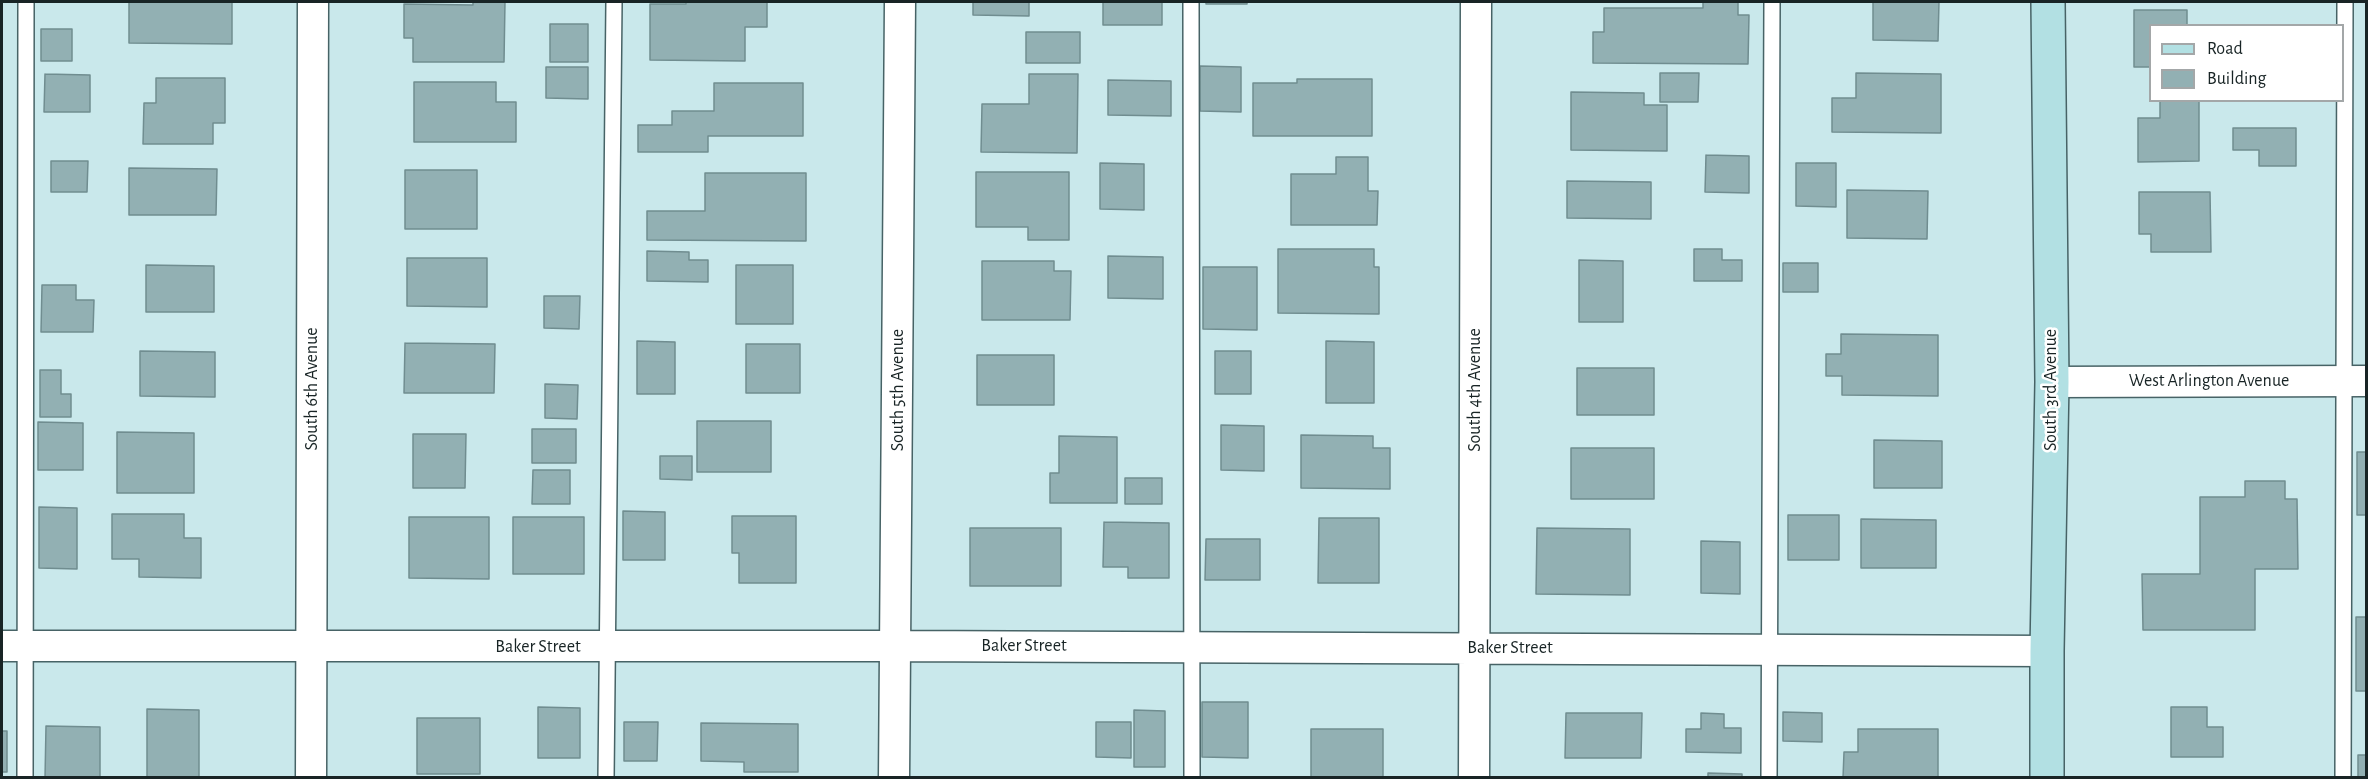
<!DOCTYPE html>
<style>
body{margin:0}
#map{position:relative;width:2368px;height:779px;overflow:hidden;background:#c9e8eb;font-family:"Alegreya Sans",sans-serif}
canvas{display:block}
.frame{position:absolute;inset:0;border:3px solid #182425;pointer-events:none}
.legend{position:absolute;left:2149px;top:24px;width:195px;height:78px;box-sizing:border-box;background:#fff;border:2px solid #a3a7a8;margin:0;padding:8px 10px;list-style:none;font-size:18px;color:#182425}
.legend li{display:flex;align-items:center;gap:12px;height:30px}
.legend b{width:30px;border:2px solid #a3a7a8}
</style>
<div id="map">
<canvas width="2368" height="779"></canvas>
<div class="frame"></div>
<ul class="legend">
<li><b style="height:8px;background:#b2e0e3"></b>Road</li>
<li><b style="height:16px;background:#92b0b3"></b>Building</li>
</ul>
</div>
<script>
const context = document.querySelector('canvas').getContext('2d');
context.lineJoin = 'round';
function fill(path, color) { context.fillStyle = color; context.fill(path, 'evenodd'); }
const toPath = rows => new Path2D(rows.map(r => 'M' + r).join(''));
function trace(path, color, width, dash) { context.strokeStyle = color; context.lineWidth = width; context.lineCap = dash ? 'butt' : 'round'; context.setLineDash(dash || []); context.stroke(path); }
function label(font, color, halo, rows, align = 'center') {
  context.font = font + ' "Alegreya Sans",sans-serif'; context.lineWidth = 5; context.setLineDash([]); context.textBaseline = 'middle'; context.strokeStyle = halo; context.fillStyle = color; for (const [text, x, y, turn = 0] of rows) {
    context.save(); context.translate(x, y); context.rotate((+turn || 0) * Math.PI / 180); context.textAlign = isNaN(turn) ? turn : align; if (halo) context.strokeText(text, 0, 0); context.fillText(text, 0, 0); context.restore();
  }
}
const building = toPath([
 [129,2,232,2,232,44,129,43,129,2],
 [473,2,505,2,504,62,413,62,413,38,404,38,404,4,473,5,473,2],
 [686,2,767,2,767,27,745,27,745,61,650,60,650,4,686,4,686,2],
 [973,2,1029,2,1029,16,973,15,973,2],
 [1103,2,1162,2,1162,25,1103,25,1103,2],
 [1206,2,1247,2,1247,4,1206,4,1206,2],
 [1703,2,1738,2,1738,15,1749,15,1748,64,1593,63,1593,32,1604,32,1604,8,1703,8,1703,2],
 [1873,2,1939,2,1938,41,1873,40,1873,2],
 [2134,10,2187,10,2187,26,2150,26,2150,67,2134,67,2134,10],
 [550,24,588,24,588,62,550,62,550,24],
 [41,29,72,29,72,61,41,61,41,29],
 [1026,32,1080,32,1080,63,1026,63,1026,32],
 [1200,66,1241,67,1241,112,1200,111,1200,66],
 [546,67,588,67,588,99,546,98,546,67],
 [1660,73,1699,73,1698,102,1660,102,1660,73],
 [1856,73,1941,74,1941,133,1832,132,1832,98,1856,98,1856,73],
 [45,74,90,75,90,112,44,112,45,74],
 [1029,74,1078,74,1077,153,981,152,982,104,1029,104,1029,74],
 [156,78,225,78,225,123,213,123,213,144,143,144,144,103,156,103,156,78],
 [1297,79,1372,79,1372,136,1253,136,1253,83,1297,83,1297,79],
 [1108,80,1171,81,1171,116,1108,115,1108,80],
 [414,82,496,82,496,102,516,102,516,142,414,142,414,82],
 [714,83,803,83,803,136,708,136,708,152,638,152,638,125,672,125,672,111,714,111,714,83],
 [1571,92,1644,93,1644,105,1667,105,1667,151,1571,150,1571,92],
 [2160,100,2199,100,2199,161,2138,162,2138,118,2160,118,2160,100],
 [2233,128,2296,128,2296,166,2259,166,2259,150,2233,150,2233,128],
 [1706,155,1749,156,1749,193,1705,192,1706,155],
 [1336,157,1368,157,1368,191,1378,191,1377,225,1291,225,1291,174,1336,174,1336,157],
 [51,161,88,161,87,192,51,192,51,161],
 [1100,163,1144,164,1144,210,1100,209,1100,163],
 [1796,163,1836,163,1836,207,1796,206,1796,163],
 [129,168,217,169,216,215,129,215,129,168],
 [405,170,477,170,477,229,405,229,405,170],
 [976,172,1069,172,1069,240,1028,240,1028,227,976,227,976,172],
 [705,173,806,173,806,241,647,240,647,211,705,211,705,173],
 [1567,181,1651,182,1651,219,1567,218,1567,181],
 [1847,190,1928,191,1927,239,1847,238,1847,190],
 [2139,192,2210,192,2211,252,2151,252,2151,234,2139,234,2139,192],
 [1278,249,1374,249,1374,267,1379,267,1379,314,1278,313,1278,249],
 [1694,249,1722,249,1722,260,1742,260,1742,281,1694,281,1694,249],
 [647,251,689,252,689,260,708,260,708,282,647,281,647,251],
 [1108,256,1163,257,1163,299,1108,298,1108,256],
 [407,258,487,258,487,307,407,306,407,258],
 [1579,260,1623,261,1623,322,1579,322,1579,260],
 [982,261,1054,261,1054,271,1071,271,1070,320,982,320,982,261],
 [1783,263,1818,263,1818,292,1783,292,1783,263],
 [146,265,214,266,214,312,146,312,146,265],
 [736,265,793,265,793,324,736,324,736,265],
 [1203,267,1257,267,1257,330,1203,329,1203,267],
 [42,285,76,285,76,300,94,300,93,332,41,332,42,285],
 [544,296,580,296,579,329,544,328,544,296],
 [1841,334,1938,335,1938,396,1842,395,1842,376,1826,376,1826,354,1841,354,1841,334],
 [637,341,675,342,675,394,637,394,637,341],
 [1326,341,1374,342,1374,403,1326,403,1326,341],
 [405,343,495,344,494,393,404,393,405,343],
 [746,344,800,344,800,393,746,393,746,344],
 [140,351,215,352,215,397,140,396,140,351],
 [1215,351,1251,351,1251,394,1215,394,1215,351],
 [977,355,1054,355,1054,405,977,405,977,355],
 [1577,368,1654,368,1654,415,1577,415,1577,368],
 [40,370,61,370,61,394,71,394,71,417,40,417,40,370],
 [545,384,578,385,577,419,545,418,545,384],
 [697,421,771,421,771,472,697,472,697,421],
 [38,422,83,423,83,470,38,470,38,422],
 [1221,425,1264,426,1264,471,1221,470,1221,425],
 [532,429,576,429,576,463,532,463,532,429],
 [117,432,194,433,194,493,117,493,117,432],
 [413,434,466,434,465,488,413,488,413,434],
 [1301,435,1373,436,1373,448,1390,448,1390,489,1301,488,1301,435],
 [1059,436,1117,437,1117,503,1050,503,1050,473,1059,473,1059,436],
 [1874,440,1942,441,1942,488,1874,488,1874,440],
 [1571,448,1654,448,1654,499,1571,499,1571,448],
 [2357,452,2366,452,2366,515,2357,515,2357,452],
 [660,456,692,456,692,480,660,479,660,456],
 [533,470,570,470,570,504,532,504,533,470],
 [1125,478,1162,478,1162,504,1125,504,1125,478],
 [2245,481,2285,481,2285,499,2297,499,2298,569,2255,569,2255,630,2143,630,2142,574,2200,574,2200,497,2245,497,2245,481],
 [39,507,77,508,77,569,39,568,39,507],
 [623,511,665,512,665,560,623,560,623,511],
 [112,514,184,514,184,538,201,538,201,578,139,577,139,559,112,559,112,514],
 [1788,515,1839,515,1839,560,1788,560,1788,515],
 [732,516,796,516,796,583,739,583,739,553,732,553,732,516],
 [409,517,489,517,489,579,409,578,409,517],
 [513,517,584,517,584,574,513,574,513,517],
 [1319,518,1379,518,1379,583,1318,583,1319,518],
 [1861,519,1936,520,1936,568,1861,568,1861,519],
 [1104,522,1169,523,1169,578,1128,578,1128,567,1103,567,1104,522],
 [970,528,1061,528,1061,586,970,586,970,528],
 [1537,528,1630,529,1630,595,1536,594,1537,528],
 [1206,539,1260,539,1260,580,1205,580,1206,539],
 [1701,541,1740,542,1740,594,1701,593,1701,541],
 [2356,617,2366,617,2366,691,2356,691,2356,617],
 [1202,702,1248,702,1248,758,1202,757,1202,702],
 [538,707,580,708,580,758,538,758,538,707],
 [2171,707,2207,707,2207,727,2223,727,2223,757,2171,757,2171,707],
 [147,709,199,710,199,778,147,778,147,709],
 [1134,710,1165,711,1165,767,1134,767,1134,710],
 [1783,712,1822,713,1822,742,1783,741,1783,712],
 [1566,713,1642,713,1641,758,1565,758,1566,713],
 [1701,713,1724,714,1724,728,1741,728,1741,753,1686,752,1686,729,1701,729,1701,713],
 [417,718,480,718,480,774,417,774,417,718],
 [624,722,658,722,657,761,624,761,624,722],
 [1096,722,1131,722,1131,758,1096,757,1096,722],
 [701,723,798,724,798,772,744,772,744,762,701,761,701,723],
 [46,726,100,727,100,778,45,778,46,726],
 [1311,729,1383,729,1383,778,1311,778,1311,729],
 [1858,729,1938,729,1938,778,1843,778,1844,752,1858,752,1858,729],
 [2,731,7,731,7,772,2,772,2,731],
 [2358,755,2366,755,2366,778,2358,778,2358,755],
 [1708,773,1742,774,1742,778,1708,778,1708,773]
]);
fill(building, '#92b0b3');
trace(building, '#708d90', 1.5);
const lane = toPath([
 [1191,2,1192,778],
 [25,778,26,2],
 [606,778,614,2],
 [1769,778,1772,2],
 [2343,778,2345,2]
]);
const street = toPath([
 [2052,382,2366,381],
 [2,646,897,646,2047,651],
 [311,778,313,2],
 [894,778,900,2],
 [1474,778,1476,2]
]);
const secondary = toPath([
 [2047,778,2047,651,2052,382,2048,2]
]);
trace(lane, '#476366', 18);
trace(street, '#476366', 33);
trace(secondary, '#476366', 36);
trace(lane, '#fff', 15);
trace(street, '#fff', 30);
trace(secondary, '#b2e0e3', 33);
label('18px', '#182425', '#fff', [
 ["West Arlington Avenue",2209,381],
 ["South 6th Avenue",312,389,-90],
 ["South 5th Avenue",898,390,-90],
 ["South 4th Avenue",1475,390,-90],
 ["South 3rd Avenue",2051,390,-90],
 ["Baker Street",1024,646],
 ["Baker Street",538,647],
 ["Baker Street",1510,648]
]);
</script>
